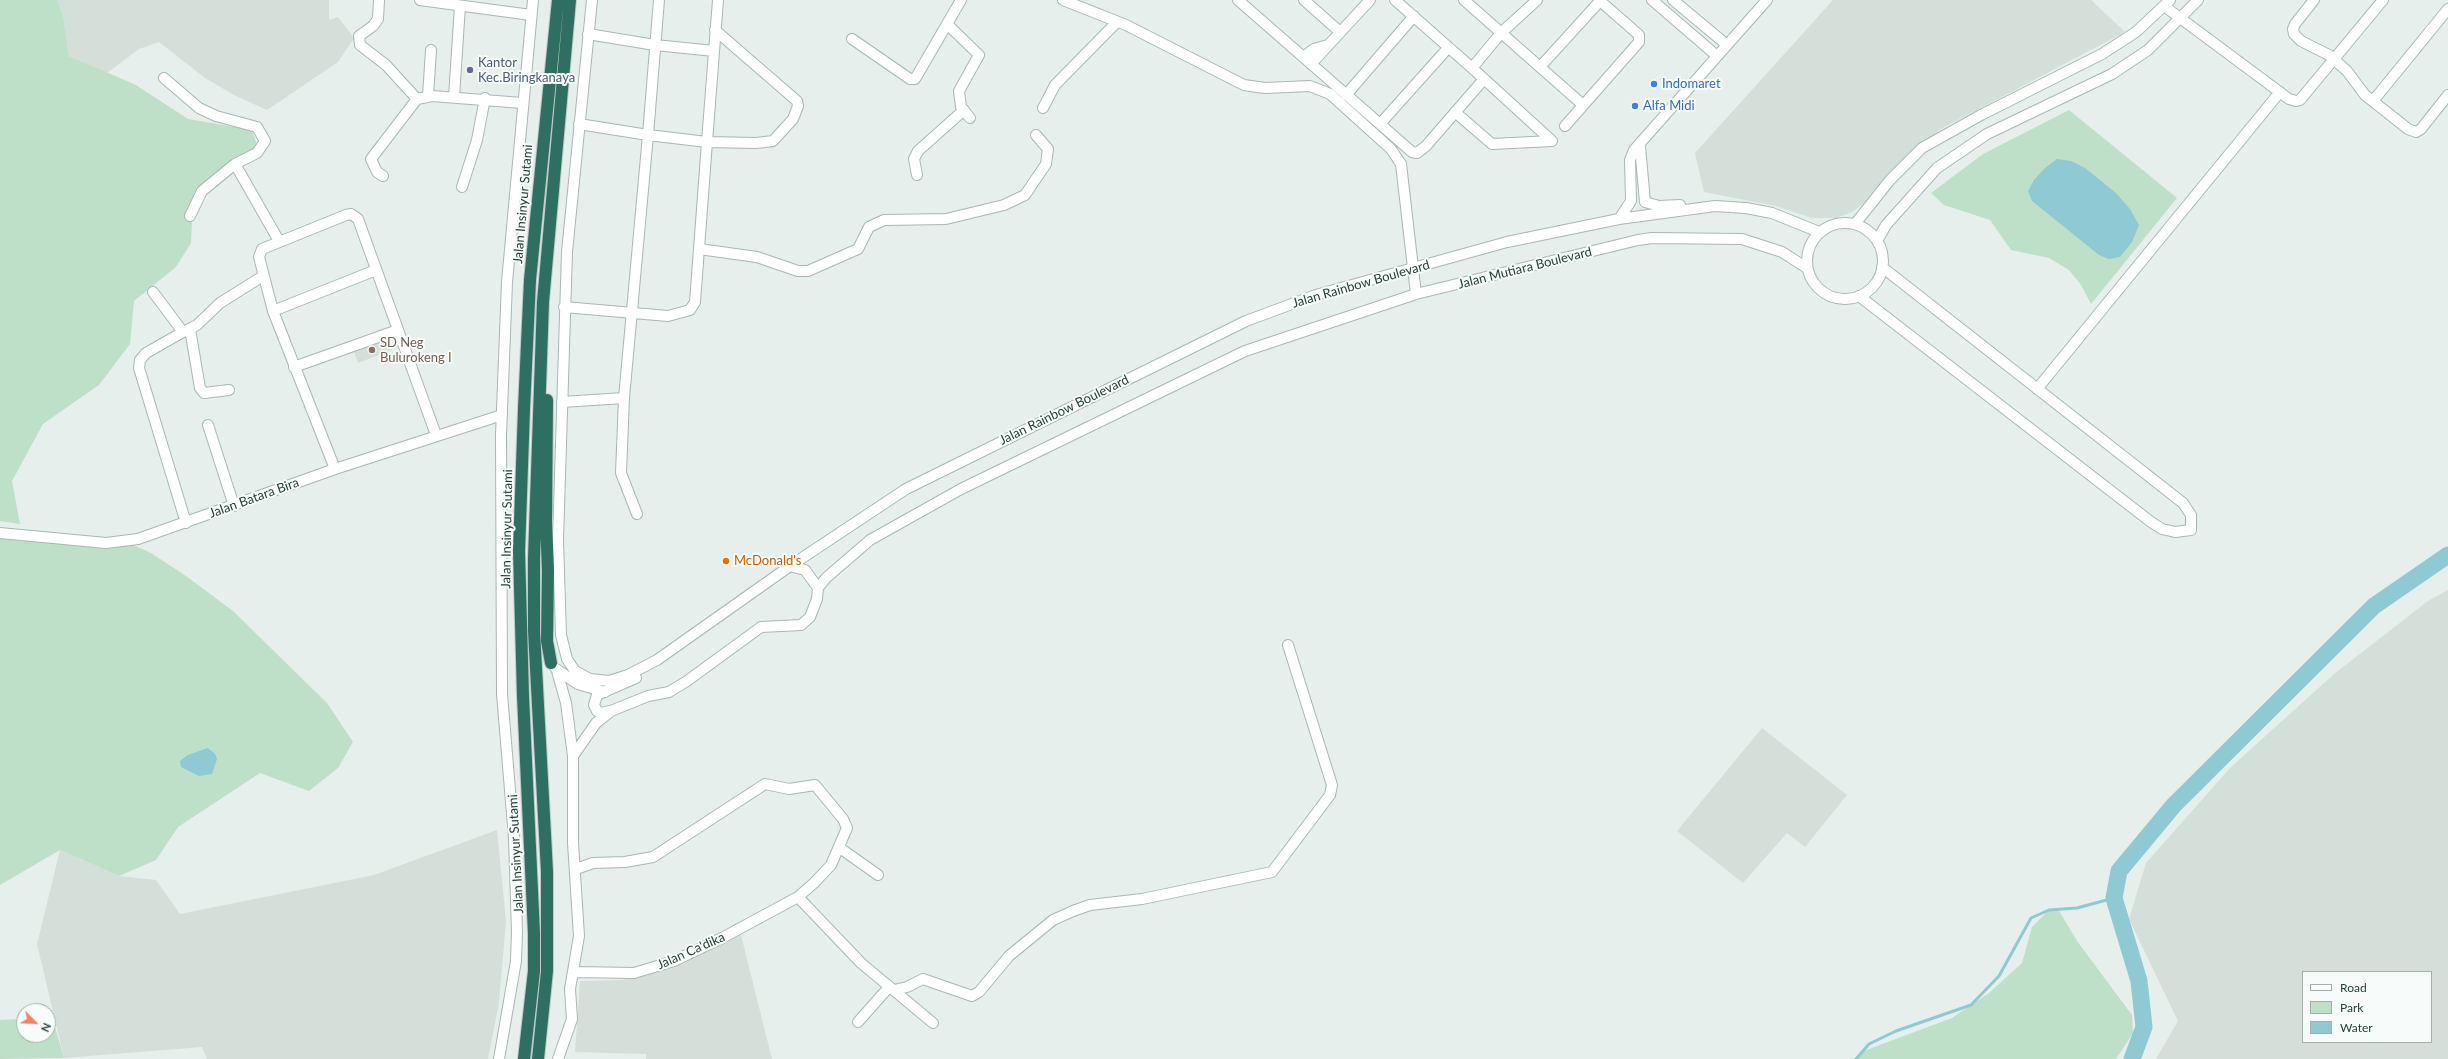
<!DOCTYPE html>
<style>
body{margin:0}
#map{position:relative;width:2448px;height:1059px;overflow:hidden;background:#e6efeb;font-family:Lato,sans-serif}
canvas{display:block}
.legend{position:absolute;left:2302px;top:971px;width:130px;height:72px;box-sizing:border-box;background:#f7fbf9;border:1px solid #a3b1ad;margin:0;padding:5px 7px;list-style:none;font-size:12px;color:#24423a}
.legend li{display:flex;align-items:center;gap:8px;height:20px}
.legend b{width:20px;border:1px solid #a3b1ad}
.north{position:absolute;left:16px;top:1003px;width:40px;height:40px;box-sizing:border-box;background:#f7fbf9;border:1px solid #a3b1ad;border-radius:50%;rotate:114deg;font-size:11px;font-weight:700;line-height:16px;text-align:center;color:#24423a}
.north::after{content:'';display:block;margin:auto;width:14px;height:18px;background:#f4845f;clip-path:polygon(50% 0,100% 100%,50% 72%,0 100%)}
</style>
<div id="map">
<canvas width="2448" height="1059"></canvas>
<ul class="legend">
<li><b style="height:5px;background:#fff"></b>Road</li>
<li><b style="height:11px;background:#bfe0c8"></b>Park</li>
<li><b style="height:11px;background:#8ec9d4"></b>Water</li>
</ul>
<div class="north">N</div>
</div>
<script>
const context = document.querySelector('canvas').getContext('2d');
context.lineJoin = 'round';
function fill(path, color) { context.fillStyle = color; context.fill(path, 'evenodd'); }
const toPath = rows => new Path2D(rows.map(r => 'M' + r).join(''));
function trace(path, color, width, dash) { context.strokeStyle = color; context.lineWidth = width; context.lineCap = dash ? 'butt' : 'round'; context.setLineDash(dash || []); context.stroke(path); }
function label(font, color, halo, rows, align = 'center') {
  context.font = font + ' Lato,sans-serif'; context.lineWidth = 4; context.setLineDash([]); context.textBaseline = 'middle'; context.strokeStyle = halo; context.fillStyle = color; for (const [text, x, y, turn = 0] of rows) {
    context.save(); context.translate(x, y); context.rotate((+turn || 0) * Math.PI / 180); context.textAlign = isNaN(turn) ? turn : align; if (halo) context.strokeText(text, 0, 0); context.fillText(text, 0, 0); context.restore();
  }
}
fill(toPath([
 [57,0,329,0,329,20,338,17,354,38,338,62,267,110,234,95,205,78,159,42,139,49,107,73,69,56,63,15],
 [1833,0,2091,0,2125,32,1939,130,1890,174,1867,201,1852,212,1837,218,1812,218,1776,206,1704,192,1695,153],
 [386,336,392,350,358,363,353,349],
 [2448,590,2448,1059,2156,1059,2178,1021,2129,919,2146,863,2230,768,2334,674,2428,601],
 [2303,972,2431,972,2431,1042,2303,1042],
 [1762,728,1847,795,1805,847,1787,833,1743,883,1677,831],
 [497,830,506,921,499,1003,488,1059,207,1059,202,1047,64,1058,37,944,60,850,119,876,156,880,180,914,374,875],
 [741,935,772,1059,646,1059,646,1054,575,1052,580,981,622,980,674,968]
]), '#d4dfda');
fill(toPath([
 [0,0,57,0,63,15,69,56,136,85,188,119,252,130,258,148,193,199,191,243,176,267,134,301,130,344,99,385,43,424,12,481,20,524,0,521],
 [2069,110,2177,198,2091,304,2081,285,2069,270,2049,258,2011,250,1990,220,1944,205,1931,193,1983,154],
 [0,531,120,539,151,553,186,576,233,611,327,703,353,742,338,768,309,791,260,773,178,827,156,860,119,876,60,850,0,885],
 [2058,909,2077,941,2132,1015,2133,1033,2116,1059,1856,1059,1861,1052,1952,1018,1989,993,2022,963,2032,927,2049,910],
 [48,1017,52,1017,64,1058,0,1059,0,1020,24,1019,24,1035,48,1035]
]), '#bfe0c8');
fill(toPath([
 [2057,159,2071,161,2085,168,2116,193,2130,209,2139,225,2132,242,2120,257,2109,259,2099,255,2032,201,2028,191,2034,180,2045,168],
 [208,748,215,754,217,759,212,774,199,776,181,767,180,761,188,755]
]), '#8ec9d4');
trace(toPath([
 [1856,1059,1869,1044,1896,1031,1971,1005,1999,976,2031,918,2049,910,2077,908,2114,898]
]), '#8ec9d4', 3);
trace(toPath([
 [2132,1059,2144,1027,2139,981,2114,898,2119,871,2174,805,2374,606,2448,555]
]), '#8ec9d4', 17);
const minor = toPath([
 [379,0,378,19,373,26,359,36,360,45,386,65,417,99],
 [420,0,531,15],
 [592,0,567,252,558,540,561,635,567,659,575,671,590,679,609,681,628,675,657,660,790,566,906,489,1246,321,1316,295,1507,242,1619,219,1715,206,1746,208,1772,213,1819,232],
 [1063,0,1126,25,1244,85,1265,88,1310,86,1330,94,1391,149,1401,164,1416,294],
 [1238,0,1412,152,1417,153,1426,146,1484,79],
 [1304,0,1340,32],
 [1395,0,1472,68],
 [1464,0,1583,105],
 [1537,0,1501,33,1472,68,1552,141],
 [1652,0,1717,56],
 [1673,0,1727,45],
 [2314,0,2295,24,2293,29,2294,34,2301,41,2329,55,2347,71,2365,95,2408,129,2416,132,2421,129,2448,95],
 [2164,6,2289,99,2296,101,2300,100,2383,0],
 [947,24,979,55,959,91,961,107,970,118],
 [715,30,797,101,798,106,793,119,773,141,756,143,707,142,718,0],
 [588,34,655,45,714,51],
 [852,39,910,79,915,79,961,0],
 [1303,57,1314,49,1328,45],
 [1311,64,1370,0],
 [1540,67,1600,1],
 [164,78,199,108,216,116,257,127,265,141,257,153,235,164,202,191,190,216],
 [1346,95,1414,16],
 [428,96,431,50],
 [454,97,460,6],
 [2373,101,2448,9],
 [1043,108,1055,85,1117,22],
 [1455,112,1492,144,1552,141],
 [579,124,648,135,624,398,621,473,637,514],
 [1380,124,1448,48],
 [1565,126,1639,42,1639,35,1599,0],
 [1640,146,1645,202,1659,206,1680,205],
 [235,164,279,241],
 [917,175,914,159,918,151,964,110],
 [383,176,377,172,371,159,417,99,432,96,522,103],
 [462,187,477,140,485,98],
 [1619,219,1631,201,1630,160,1634,150,1767,0],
 '1807 261a38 38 0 1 1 76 0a38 38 0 1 1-76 0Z',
 [1855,224,1890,180,1922,148,1981,115,2102,54,2136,32,2170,0],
 [1877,241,1886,225,1937,168,1987,134,2112,74,2148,50,2198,0],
 [699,249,757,257,798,271,808,271,858,249,869,227,884,220,946,219,1004,205,1025,195,1046,164,1048,149,1036,135],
 [153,292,183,332,146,353,140,360,139,368,186,523],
 [1859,296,2151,522,2162,529,2175,532,2191,530,2191,515,2183,503,1882,267],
 [564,307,668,316,690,310,695,302,707,142,648,135,659,0],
 [273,311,376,270],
 [190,329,200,388,204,393,229,390],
 [183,332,197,325,220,303,263,276],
 [294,367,398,330],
 [2037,389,2280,92],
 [562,402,624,398],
 [208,425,234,506],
 [335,469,273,311,259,257,262,249,346,215,351,214,358,219,436,435],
 [0,533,106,543,138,539,335,469,502,415],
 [790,566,805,570,818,588],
 [818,588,826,578,870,540,961,489,1245,351,1416,294,1638,240,1652,238,1742,239,1782,252,1807,268],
 [556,669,578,684,605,692],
 [557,671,566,703,573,756,573,843,579,936,570,989,572,1019,558,1059],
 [610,711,601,713,597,711,594,705,597,695,636,678],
 [573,756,596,723,611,711,648,696,669,692,687,681,761,627,801,625,810,617,817,599,818,588],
 [840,848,878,875],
 [798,897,861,963,933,1023],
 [575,972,634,973,674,961,722,938,798,897,814,883,831,865,847,828,843,819,815,785,789,789,765,784,653,857,625,862,593,863,576,869],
 [894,990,907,987,923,979,972,996,979,992,1009,956,1053,920,1073,911,1090,905,1142,899,1272,872,1330,795,1332,785,1288,645],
 [858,1022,889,987],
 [499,1059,516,961,517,932,514,838,502,694,501,435,507,282,533,0]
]);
const highway = toPath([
 [547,400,546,521,548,571,547,641,551,663],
 [524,1059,534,971,534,934,523,696,519,551,524,409,530,280,558,0],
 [538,1059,547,971,547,872,534,631,534,558,543,302,570,0]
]);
trace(minor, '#a8b8b2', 12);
trace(highway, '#c2cac8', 14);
trace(minor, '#fff', 10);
trace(highway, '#2f6f62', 12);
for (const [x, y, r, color] of [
 [470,70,4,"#5c6f8a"],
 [1654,84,4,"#3f7fe0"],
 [1635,106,4,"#3f7fe0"],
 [372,350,4,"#8d6e63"],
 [726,561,4,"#e8710a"]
]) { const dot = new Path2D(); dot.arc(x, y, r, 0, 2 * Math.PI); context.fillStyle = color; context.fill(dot); trace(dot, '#f7fbf9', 1.5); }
label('13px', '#4e5e75', '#f7fbf9', [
 ["Kantor",478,63],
 ["Kec.Biringkanaya",478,78]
], 'left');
label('13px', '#366cbe', '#f7fbf9', [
 ["Indomaret",1662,84],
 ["Alfa Midi",1643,106]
], 'left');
label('13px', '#24423a', '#f7fbf9', [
 ["Jalan Insinyur Sutami",523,204,-85],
 ["Jalan Mutiara Boulevard",1525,268,-14],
 ["Jalan Rainbow Boulevard",1361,284,-16],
 ["Jalan Rainbow Boulevard",1064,410,-26],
 ["Jalan Batara Bira",254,498,-20],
 ["Jalan Insinyur Sutami",507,529,-89],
 ["Jalan Insinyur Sutami",516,854,-93],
 ["Jalan Ca'dika",691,951,-24]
]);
label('13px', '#785e54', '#f7fbf9', [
 ["SD Neg",380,343],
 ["Bulurokeng I",380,358]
], 'left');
label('13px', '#c56008', '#f7fbf9', [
 ["McDonald's",734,561]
], 'left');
</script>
